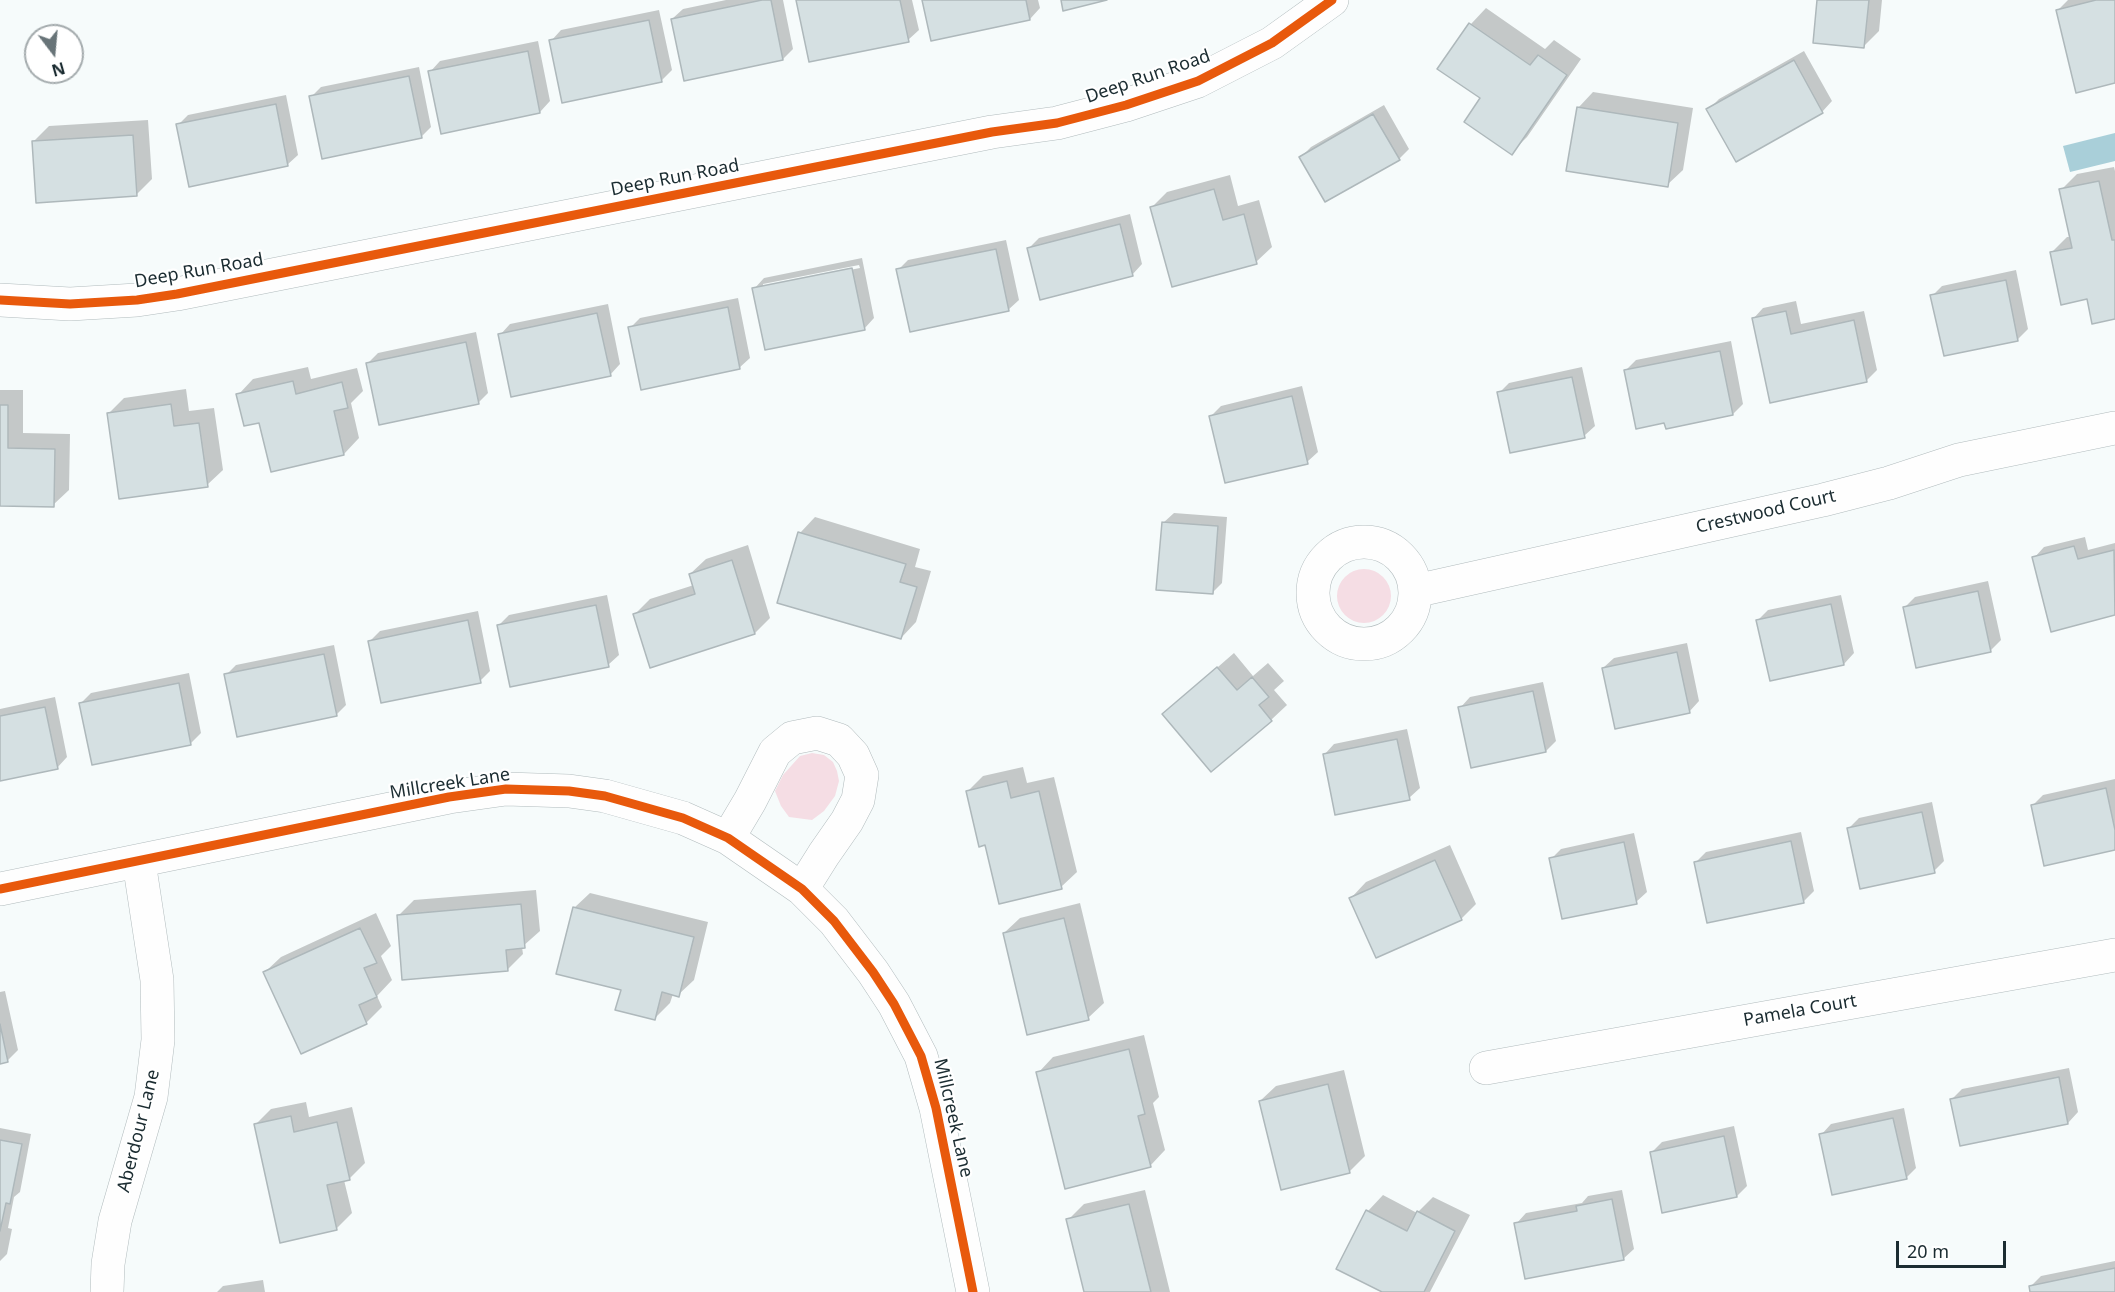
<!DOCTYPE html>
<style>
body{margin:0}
#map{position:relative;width:2115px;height:1292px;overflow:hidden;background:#f6fbfb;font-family:"Noto Sans",sans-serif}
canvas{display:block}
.north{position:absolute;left:24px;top:24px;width:60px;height:60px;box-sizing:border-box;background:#fff;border:2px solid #a4abad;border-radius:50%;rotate:164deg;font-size:16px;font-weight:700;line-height:24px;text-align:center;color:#1b2c31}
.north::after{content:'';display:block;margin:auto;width:21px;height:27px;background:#687478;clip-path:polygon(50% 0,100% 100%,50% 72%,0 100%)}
.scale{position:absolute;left:1896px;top:1241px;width:110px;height:27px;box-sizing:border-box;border:3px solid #1b2c31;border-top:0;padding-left:8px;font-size:18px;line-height:21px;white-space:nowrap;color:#1b2c31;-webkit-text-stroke:4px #fff;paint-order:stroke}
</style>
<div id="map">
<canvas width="2115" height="1292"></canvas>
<div class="north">N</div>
<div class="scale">20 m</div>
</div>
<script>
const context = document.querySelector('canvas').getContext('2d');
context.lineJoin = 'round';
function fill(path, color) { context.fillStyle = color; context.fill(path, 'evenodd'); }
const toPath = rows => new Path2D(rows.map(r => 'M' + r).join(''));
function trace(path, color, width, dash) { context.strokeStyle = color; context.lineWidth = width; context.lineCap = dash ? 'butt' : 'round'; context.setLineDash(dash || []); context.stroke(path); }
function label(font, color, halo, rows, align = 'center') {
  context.font = font + ' "Noto Sans",sans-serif'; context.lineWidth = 4.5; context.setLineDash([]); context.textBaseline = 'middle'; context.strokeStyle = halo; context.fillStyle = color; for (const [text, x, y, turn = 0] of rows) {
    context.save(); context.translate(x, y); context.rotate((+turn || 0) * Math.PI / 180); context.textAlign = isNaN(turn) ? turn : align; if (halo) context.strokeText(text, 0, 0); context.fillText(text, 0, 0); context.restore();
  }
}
fill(toPath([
 '1337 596a27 27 0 1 1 54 0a27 27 0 1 1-54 0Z',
 [812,753,824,755,833,762,837,771,839,781,835,796,824,811,812,820,789,817,781,806,775,791,783,775,800,756]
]), '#f5dde4');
fill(toPath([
 [2115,133,2115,161,2070,172,2063,146]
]), '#a9cfd9');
fill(toPath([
 [726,0,783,0,793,49,783,59,672,19,683,9],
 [798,0,912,0,919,30,908,40],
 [924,0,1038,0,1040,8,1030,19],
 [1819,0,1882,0,1879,31,1863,47],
 [2068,0,2115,0,2115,82,2058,10],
 [1486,8,1545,49,1554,40,1581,59,1527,137,1511,153,1482,98,1439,68,1471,24],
 [659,10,672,70,661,81,551,41,561,30],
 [538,41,550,101,540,112,430,72,440,61],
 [1804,51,1832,101,1822,112,1708,110,1719,99],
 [419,67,431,127,421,137,311,97,321,87],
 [1593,92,1693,108,1683,170,1667,185,1578,108],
 [286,95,298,155,287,165,178,125,188,115],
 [1384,105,1409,149,1399,159,1301,157,1311,147],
 [148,120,152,179,136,195,33,142,49,126],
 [2114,167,2115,171,2115,318,2088,298,2051,253,2067,237,2071,237,2061,190,2077,174],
 [1230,175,1238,206,1259,200,1272,247,1256,262,1152,207,1167,192],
 [1130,214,1142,264,1132,275,1029,248,1039,238],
 [1006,240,1019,300,1008,310,898,270,908,260],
 [862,258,874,318,864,329,754,289,764,278],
 [859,265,860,268,763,287,763,284],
 [2016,270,2028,329,2018,339,1932,296,1942,286],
 [738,298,750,358,739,368,630,328,640,318],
 [1796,301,1801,324,1864,311,1877,370,1866,381,1753,319,1763,308],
 [608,304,620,364,610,375,500,335,510,324],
 [476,332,488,393,478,403,368,363,378,353],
 [1731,341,1743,404,1733,414,1666,421,1625,371,1636,360],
 [308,367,311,379,357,368,363,391,351,403,359,438,344,454,260,421,238,395,253,379],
 [1582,367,1595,426,1584,436,1499,393,1509,383],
 [1302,386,1318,452,1307,462,1211,416,1221,406],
 [186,389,189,411,214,408,223,470,207,485,109,413,124,398],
 [0,390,23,390,23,433,70,434,69,490,53,505,0,504],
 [1174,513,1227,517,1222,583,1212,593,1163,523],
 [815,517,920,549,915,567,931,571,916,622,901,638,800,533],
 [2085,537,2088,550,2115,543,2115,614,2052,630,2034,558,2044,547],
 [748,545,770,618,755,633,635,614,650,599,694,585,690,574,706,559],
 [1988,581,2001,640,1990,651,1905,607,1915,597],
 [607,595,619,655,608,665,499,625,509,615],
 [1841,595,1854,653,1844,664,1758,620,1768,610],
 [478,611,490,671,480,681,370,641,380,631],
 [1687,643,1699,701,1689,712,1603,668,1614,658],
 [334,645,346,705,336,715,226,675,236,665],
 [1234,653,1253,676,1268,663,1284,681,1274,690,1287,705,1271,720,1164,714],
 [189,673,201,733,191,743,81,703,91,693],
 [1543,682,1556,741,1546,751,1460,708,1470,697],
 [55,697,67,757,57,768,0,779,0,709],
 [1407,729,1420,788,1409,798,1324,755,1334,744],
 [1023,767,1027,783,1054,777,1077,872,1061,887,986,843,967,792,983,776],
 [2115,779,2115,848,2033,805,2043,795],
 [1932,802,1944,861,1934,871,1849,828,1859,818],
 [1801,832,1814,891,1804,901,1696,862,1706,852],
 [1634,833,1647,892,1636,902,1551,859,1561,849],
 [1450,845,1476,904,1461,919,1351,898,1366,882],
 [536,890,540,931,522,947,523,954,507,970,399,915,414,900],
 [590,893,708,922,694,980,678,995,673,994,670,1003,655,1018,622,989,574,908],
 [1080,903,1104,1003,1088,1018,1004,933,1020,918],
 [376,913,391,946,381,956,392,980,377,996,382,1007,366,1023,265,972,281,957],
 [5,991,18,1050,7,1061,0,1062,0,992],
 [1144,1035,1159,1097,1153,1103,1165,1150,1150,1166,1038,1073,1053,1057],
 [2069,1068,2078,1112,2068,1123,1952,1099,1962,1089],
 [1344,1070,1365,1156,1349,1172,1260,1101,1276,1086],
 [306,1102,309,1117,352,1107,365,1163,349,1179,344,1180,352,1213,336,1229,255,1125,271,1109],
 [1904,1108,1916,1168,1906,1178,1821,1135,1831,1124],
 [1734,1126,1747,1186,1737,1196,1651,1153,1662,1142],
 [0,1128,31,1134,20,1192,14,1197,8,1228,12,1229,7,1254,0,1261],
 [1145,1190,1170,1292,1086,1292,1068,1220,1084,1204],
 [1622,1190,1634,1249,1623,1259,1516,1224,1526,1213,1582,1203,1588,1196],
 [1383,1195,1417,1213,1433,1197,1470,1215,1430,1292,1385,1292,1368,1211],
 [2115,1261,2115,1292,2032,1292,2031,1286,2041,1276],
 [263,1280,265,1292,217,1292,223,1286]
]), '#0003');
const building = toPath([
 [762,0,771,0,783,60,684,81,671,19,762,0],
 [796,0,900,0,909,42,809,62,796,0],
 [922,0,1026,0,1030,20,931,41,922,0],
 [1061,0,1107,0,1063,11,1061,0],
 [1817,0,1869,0,1864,48,1813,43,1817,0],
 [2096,0,2115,0,2115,83,2076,93,2056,10,2096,0],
 [649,20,662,82,562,103,549,40,649,20],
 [1469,23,1530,65,1538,55,1567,75,1512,155,1464,122,1480,98,1437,69,1469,23],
 [528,51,540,113,441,134,428,71,528,51],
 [1794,60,1823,113,1736,162,1706,109,1794,60],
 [409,76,422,138,322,159,309,96,409,76],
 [276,104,288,166,189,187,176,124,276,104],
 [1577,107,1678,123,1668,187,1566,171,1577,107],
 [1373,114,1400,160,1325,202,1299,157,1373,114],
 [133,135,137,196,36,203,32,141,133,135],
 [2099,181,2112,240,2115,240,2115,319,2092,324,2087,299,2061,305,2050,252,2072,248,2059,189,2099,181],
 [1214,189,1223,220,1244,214,1257,264,1172,287,1150,207,1214,189],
 [1120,224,1133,276,1040,300,1027,248,1120,224],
 [996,249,1009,311,910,332,896,269,996,249],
 [852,268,865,330,765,350,752,288,852,268],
 [2006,280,2018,341,1944,356,1930,295,2006,280],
 [728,307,740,369,641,390,628,327,728,307],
 [1786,311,1791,334,1854,320,1867,382,1770,403,1752,318,1786,311],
 [597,313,611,376,511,397,498,334,597,313],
 [466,342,479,404,379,425,366,363,466,342],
 [1720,351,1733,415,1666,429,1664,423,1636,429,1624,370,1720,351],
 [1572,377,1585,438,1510,453,1497,392,1572,377],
 [293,381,296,394,342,382,348,408,334,411,344,455,271,472,259,423,244,426,236,394,293,381],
 [1292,396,1308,464,1225,483,1209,416,1292,396],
 [171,404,174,426,199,423,208,487,119,499,107,413,171,404],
 [0,405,8,405,8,448,55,449,54,507,0,506,0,405],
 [1162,522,1218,526,1213,594,1156,590,1162,522],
 [798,532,906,564,900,582,917,587,901,639,777,603,798,532],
 [2074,546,2078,559,2114,550,2115,615,2051,632,2032,557,2074,546],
 [732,560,755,634,650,668,633,614,695,594,689,574,732,560],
 [1978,591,1991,652,1916,668,1903,607,1978,591],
 [1831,604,1844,665,1770,681,1756,620,1831,604],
 [596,605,609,667,510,687,497,625,596,605],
 [468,620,481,683,381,703,368,641,468,620],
 [1677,652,1690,713,1615,729,1602,668,1677,652],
 [324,654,337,716,237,737,224,674,324,654],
 [1217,667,1237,690,1252,677,1269,697,1259,705,1272,721,1211,772,1162,714,1217,667],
 [179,683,191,745,92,765,79,703,179,683],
 [1533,691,1546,752,1471,768,1458,707,1533,691],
 [45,707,58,769,0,781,0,716,45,707],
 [1397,739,1410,800,1335,815,1323,754,1397,739],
 [1007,781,1011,798,1039,791,1062,889,999,904,985,845,979,847,966,791,1007,781],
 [2106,788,2115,830,2115,850,2044,866,2031,805,2106,788],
 [1922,812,1935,873,1860,889,1847,828,1922,812],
 [1791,841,1804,903,1707,923,1694,862,1791,841],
 [1624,842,1637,904,1562,919,1549,858,1624,842],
 [1435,860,1462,920,1376,958,1349,898,1435,860],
 [521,904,525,948,506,950,508,971,402,980,397,915,521,904],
 [573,907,694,937,679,997,662,992,655,1020,615,1010,621,990,556,974,573,907],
 [1064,918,1089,1020,1027,1035,1003,933,1064,918],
 [360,928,377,963,364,968,377,997,359,1005,367,1024,301,1054,263,972,360,928],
 [0,1024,8,1062,0,1064,0,1024],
 [1129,1049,1145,1114,1138,1116,1151,1167,1065,1189,1036,1072,1129,1049],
 [2059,1077,2068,1124,1960,1146,1950,1099,2059,1077],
 [1328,1084,1350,1173,1281,1190,1259,1101,1328,1084],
 [291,1116,294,1132,337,1122,350,1180,327,1185,337,1230,280,1243,254,1124,291,1116],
 [1893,1118,1907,1179,1832,1195,1819,1134,1893,1118],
 [1724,1136,1737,1197,1662,1213,1650,1152,1724,1136],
 [0,1140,22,1144,10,1204,6,1203,0,1231,0,1140],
 [1612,1199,1624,1260,1525,1279,1514,1223,1577,1211,1576,1206,1612,1199],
 [1129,1204,1151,1292,1084,1292,1066,1219,1129,1204],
 [1366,1210,1407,1231,1417,1211,1455,1231,1424,1292,1382,1292,1336,1269,1366,1210],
 [2115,1268,2115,1292,2030,1292,2029,1286,2115,1268]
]);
fill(building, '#d5e0e2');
trace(building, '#aeb8bb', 1.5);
const minor = toPath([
 [0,300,70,304,137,300,177,294,992,132,1057,123,1126,105,1198,81,1272,43,1332,0],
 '1313 593a51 51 0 1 1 102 0a51 51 0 1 1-102 0Z',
 [1415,591,1823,500,1889,483,1959,460,2115,428],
 [728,838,750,801,775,752,792,738,817,733,839,740,853,755,862,775,858,800,847,821,824,854,802,889],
 [0,889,449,797,506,789,569,791,605,796,683,818,728,838,802,889,834,921,873,972,894,1004,921,1056,936,1108,973,1292],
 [1486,1068,2115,955],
 [107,1292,108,1264,115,1221,151,1097,158,1040,157,980,139,862]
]);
trace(minor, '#b1bbbd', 34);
trace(minor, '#fefefe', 33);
trace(toPath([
 [0,300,70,304,137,300,177,294,992,132,1057,123,1126,105,1198,81,1272,43,1332,0],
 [0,889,449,797,506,789,569,791,605,796,683,818,728,838,802,889,834,921,873,972,894,1004,921,1056,936,1108,973,1292]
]), '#e8590c', 9);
label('18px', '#1b2c31', '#fff', [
 ["Deep Run Road",1148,77,-19],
 ["Deep Run Road",675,178,-11],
 ["Deep Run Road",199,271,-10],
 ["Crestwood Court",1766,512,-13],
 ["Millcreek Lane",450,784,-9],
 ["Pamela Court",1800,1011,-10],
 ["Millcreek Lane",953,1118,77],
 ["Aberdour Lane",139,1131,-76]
]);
</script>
